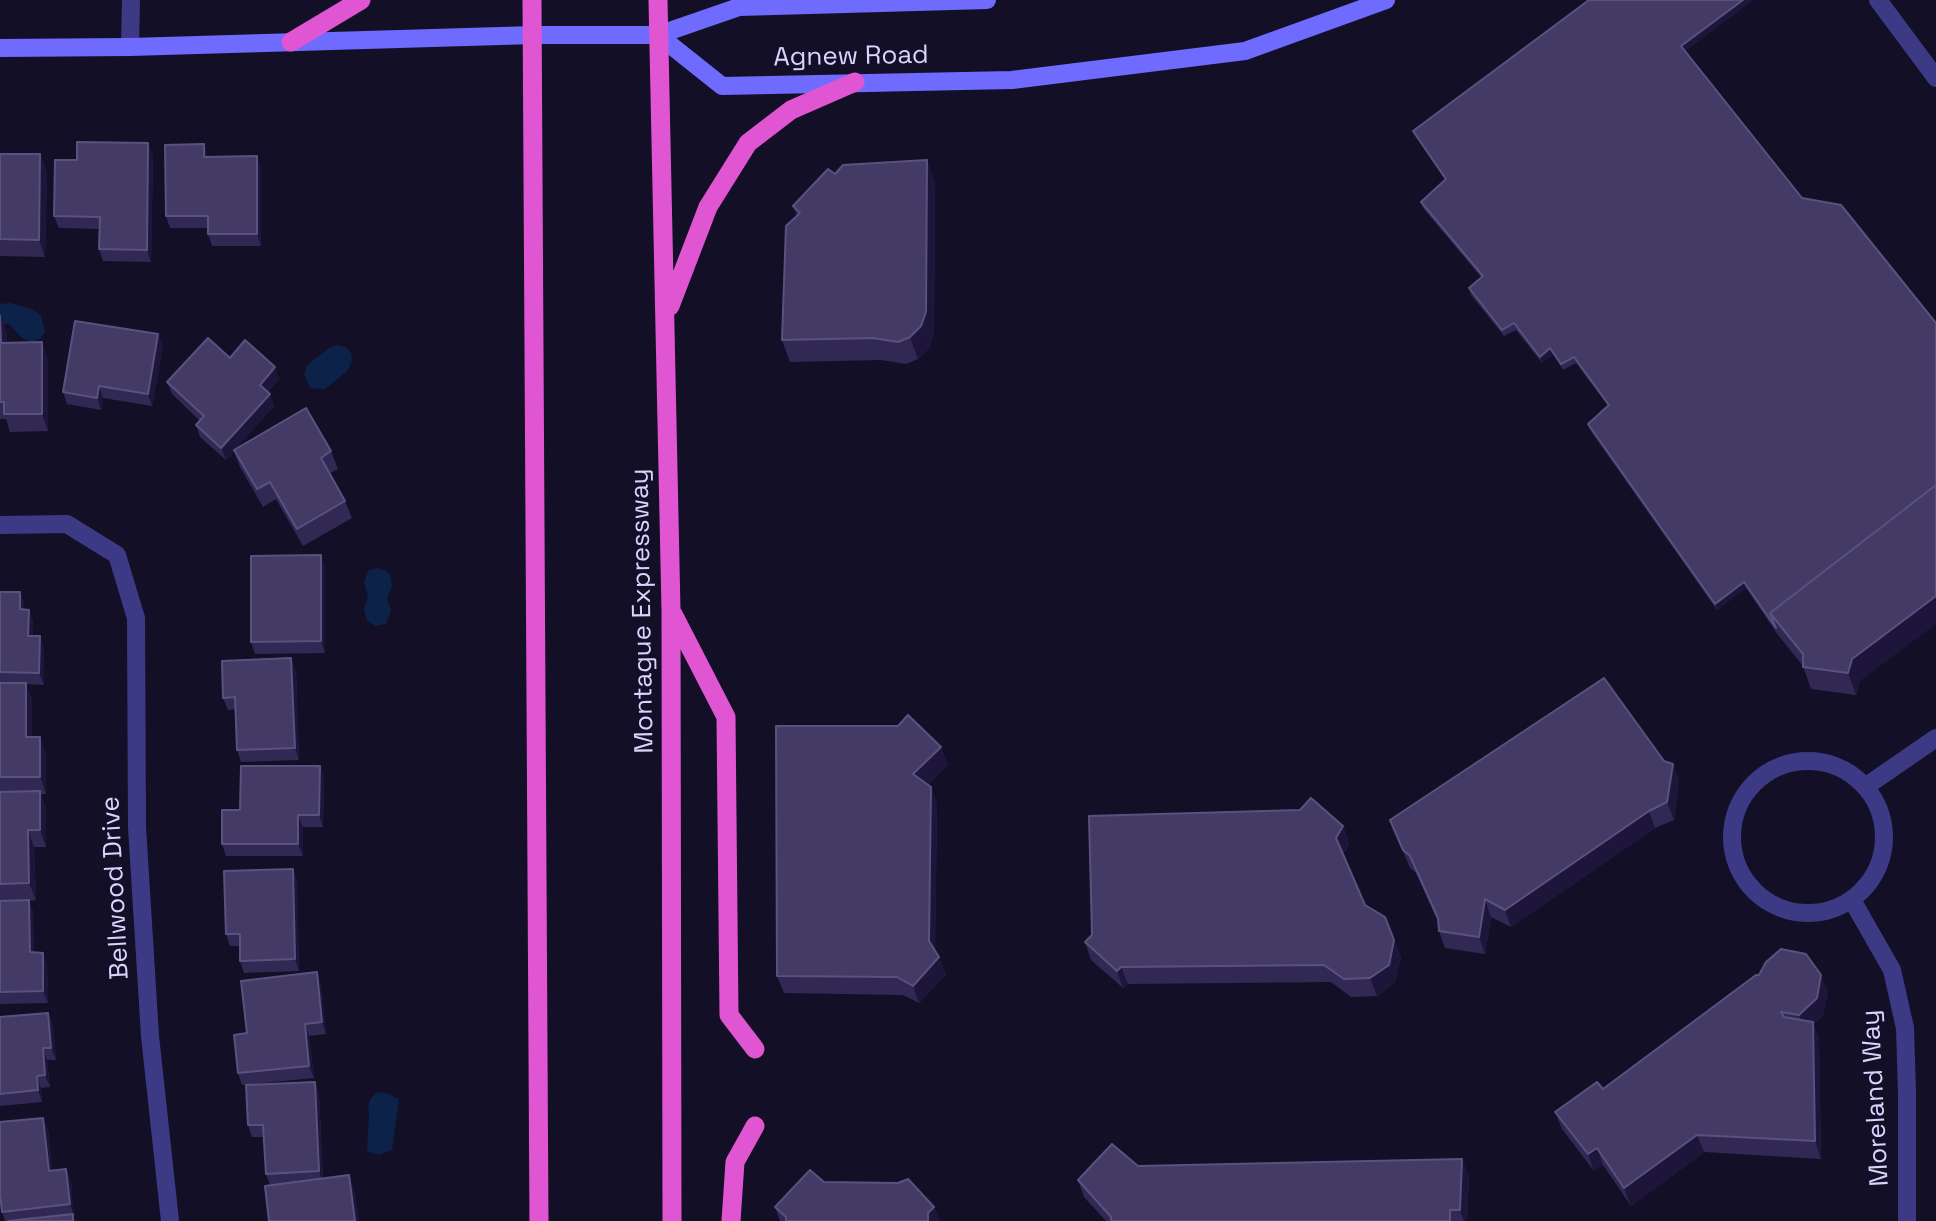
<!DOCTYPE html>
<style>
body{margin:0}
canvas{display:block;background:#130f26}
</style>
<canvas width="1936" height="1221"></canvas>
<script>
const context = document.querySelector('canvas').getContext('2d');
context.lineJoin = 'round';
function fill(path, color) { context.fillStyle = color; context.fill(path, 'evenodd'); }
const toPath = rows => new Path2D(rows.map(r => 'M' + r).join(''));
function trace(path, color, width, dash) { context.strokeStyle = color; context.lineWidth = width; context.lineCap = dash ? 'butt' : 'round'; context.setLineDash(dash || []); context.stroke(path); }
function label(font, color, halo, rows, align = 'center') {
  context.font = font + ' "Space Grotesk",sans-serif'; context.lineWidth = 6; context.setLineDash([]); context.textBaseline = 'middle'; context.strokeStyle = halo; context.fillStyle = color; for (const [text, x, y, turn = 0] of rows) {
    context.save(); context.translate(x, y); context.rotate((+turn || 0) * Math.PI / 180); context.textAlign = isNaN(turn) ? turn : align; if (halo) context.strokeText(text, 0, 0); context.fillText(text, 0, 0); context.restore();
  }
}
fill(toPath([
 [10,303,34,310,41,316,45,332,41,338,32,342,22,338,9,324,0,325,0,304],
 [338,345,346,347,351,353,352,361,348,370,325,389,310,388,304,374,307,365,331,347],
 [378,568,387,571,391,577,392,587,387,598,391,611,386,624,375,626,367,620,364,610,368,597,364,581,369,570],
 [378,1092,386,1093,399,1099,392,1150,379,1155,367,1151,369,1113,368,1105,371,1098]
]), '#0c2248');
trace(toPath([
 [1878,0,1936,78],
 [130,47,131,0],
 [0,525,67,524,117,555,136,618,137,827,150,1036,170,1221],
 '1732 837a76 76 0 1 1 152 0a76 76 0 1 1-152 0Z',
 [1865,787,1936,738],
 [1852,900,1892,970,1905,1028,1907,1093,1907,1221]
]), '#3d3a85', 18);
trace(toPath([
 [658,35,722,86,1012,80,1245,51,1386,0],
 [0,48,130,47,534,35,658,35,739,7,987,0]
]), '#6f6bff', 18);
trace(toPath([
 [532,0,539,1221],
 [658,0,671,610,672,1221],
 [291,42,361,0],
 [670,306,708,207,748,143,791,110,855,82],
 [673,614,726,717,729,1015,755,1049],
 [731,1221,735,1162,755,1126]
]), '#e055d1', 19);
fill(toPath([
 [1589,0,1753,0,1685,51,1860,681,1856,695,1811,689,1803,666,1778,635,1746,588,1717,610,1590,430,1588,424,1608,406,1576,363,1563,370,1553,354,1542,363,1516,330,1504,336,1471,295,1469,288,1481,277,1423,208,1421,202,1445,180,1416,137,1413,131],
 [0,154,40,154,47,172,45,257,0,256],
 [153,155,151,262,103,261,99,249,100,229,59,228,54,216,77,160],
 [208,157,261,168,261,246,212,246,208,234,208,228,170,228,166,216],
 [835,174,935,182,934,334,929,348,918,359,906,364,881,360,790,362,782,340,797,216,793,206],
 [0,316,7,334,7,343,48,360,48,431,10,432,6,419,0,419],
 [158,334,163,346,152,406,103,398,101,410,67,404,63,392],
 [230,358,279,379,268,392,274,406,236,448,331,451,338,469,330,473,345,501,352,518,303,546,276,499,263,507,240,467,234,451,226,460,200,437,196,425,200,421,172,394,167,382],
 [325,567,325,653,255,654,251,642],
 [0,592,20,592,24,604,24,610,29,610,33,622,33,636,44,648,44,685,26,684,32,701,32,737,46,754,46,794,41,794,46,808,46,847,34,847,36,900,29,901,33,912,34,953,47,965,48,1003,0,1004],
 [296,670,299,760,241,762,237,750,236,709,228,710,223,698],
 [776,726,948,764,927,785,931,787,937,805,935,950,946,974,919,1003,903,995,784,993,777,976],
 [1664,761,1673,764,1679,781,1674,820,1655,828,1511,927,1491,917,1485,954,1445,948,1439,931,1438,922,1416,873,1410,868,1390,820],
 [320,766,324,778,323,827,303,827,303,856,226,856,222,844,240,810],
 [1343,826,1349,844,1343,854,1365,905,1394,940,1401,957,1395,982,1377,996,1351,997,1331,982,1128,984,1123,988,1091,960,1085,942],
 [293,869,297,881,299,971,244,973,240,961,240,946,230,946,226,934],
 [1759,975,1828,992,1823,1015,1814,1024,1819,1039,1821,1159,1704,1152,1631,1206,1603,1165,1594,1171,1562,1129,1555,1112,1603,1089],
 [321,984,326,1034,309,1036,314,1078,242,1085,238,1073,247,1033],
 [48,1013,53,1025,56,1060,47,1060,50,1087,41,1088,42,1102,0,1106,0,1017],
 [315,1082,319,1094,323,1178,355,1192,270,1185,266,1174,264,1137,252,1137,248,1125],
 [43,1118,48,1130,52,1170,66,1169,71,1181,73,1216,75,1221,5,1221,2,1212],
 [1138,1166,1469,1176,1467,1221,1106,1221,1084,1197,1078,1180],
 [824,1182,934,1207,940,1221,780,1221,775,1207]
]), '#312854');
fill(toPath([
 [1743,0,1753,0,1684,52,1681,46],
 [148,143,153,155,151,262,147,250],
 [204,144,208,156,204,157],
 [40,154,47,172,45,257,39,240],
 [257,156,261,168,261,246,257,234],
 [927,160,935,182,934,334,929,348,918,359,910,337],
 [1,316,7,334,7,360,1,343],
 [158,334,163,346,152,406,148,394],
 [42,342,48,360,48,431,42,414],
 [1550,348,1553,354,1542,363,1540,357],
 [275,367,279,379,264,397,260,385],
 [99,386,103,398,101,410,97,398],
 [270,394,274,406,226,460,221,448],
 [321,555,325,567,325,653,321,641],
 [1744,582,1746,588,1717,610,1715,604],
 [20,592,24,604,25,621,20,609],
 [1936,596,1936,624,1860,681,1856,695,1848,673,1852,659],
 [29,610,33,622,33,648,28,636],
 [40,636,44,648,44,685,39,673],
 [291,658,296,670,299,760,295,748],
 [26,683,32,701,32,754,26,737],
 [40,737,46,754,46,794,40,777],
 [941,747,948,764,919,792,913,774],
 [1673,764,1679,781,1674,820,1667,802],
 [320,766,324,778,323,827,319,815],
 [931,787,937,805,935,958,929,941],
 [40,791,46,808,46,847,40,830],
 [1649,811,1655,828,1511,927,1505,910],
 [298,815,303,827,303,856,298,844],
 [1343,826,1349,844,1342,856,1336,838],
 [28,830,34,847,36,900,29,883],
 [293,869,297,881,299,971,295,959],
 [1485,899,1491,917,1485,954,1479,937],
 [29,900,33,912,34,964,30,952],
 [1394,940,1401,957,1395,982,1377,996,1370,978],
 [43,953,47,965,48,1003,43,991],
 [939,957,946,974,919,1003,913,986],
 [1121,967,1128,984,1123,988,1117,971],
 [317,972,321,984,326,1034,322,1022],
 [1821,975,1828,992,1823,1015,1814,1024,1819,1039,1821,1159,1815,1141,1806,1032,1799,1015],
 [48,1013,53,1025,56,1060,51,1048],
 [305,1024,309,1036,314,1078,309,1066],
 [43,1048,47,1060,50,1087,45,1075],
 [37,1076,41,1088,42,1102,38,1090],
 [315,1082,319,1094,323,1183,319,1171],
 [43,1118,48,1130,53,1183,49,1171],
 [1697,1135,1704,1152,1631,1206,1624,1188],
 [1597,1148,1603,1165,1594,1171,1588,1154],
 [1462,1159,1469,1176,1467,1221,1464,1221,1460,1210],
 [66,1169,71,1181,74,1216,70,1204],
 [349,1175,355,1192,359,1221,355,1221],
 [934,1207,940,1221,928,1221,928,1213]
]), '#1d163a');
const building = toPath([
 [1589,0,1743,0,1681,46,1802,198,1841,205,1936,323,1936,485,1770,613,1776,628,1744,582,1715,604,1588,424,1609,405,1574,357,1561,364,1550,348,1540,357,1514,323,1502,330,1469,288,1483,276,1421,202,1446,179,1413,131,1589,0],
 [77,142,148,143,147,250,99,249,100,217,54,216,55,160,77,160,77,142],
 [204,144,204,157,257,156,257,234,208,234,208,216,166,216,165,145,204,144],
 [0,154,40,154,39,240,0,239,0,154],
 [927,160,926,312,921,326,910,337,898,342,873,338,782,340,786,226,800,213,793,206,828,169,835,174,843,165,927,160],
 [0,316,1,343,42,342,42,414,4,414,4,402,0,402,0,316],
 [75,321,158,334,148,394,99,386,97,398,63,392,75,321],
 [208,338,230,358,245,340,275,367,260,385,270,394,221,448,196,425,204,416,167,382,208,338],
 [306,408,331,451,321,458,345,501,297,529,270,482,257,489,234,450,306,408],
 [1936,485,1936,596,1852,659,1848,673,1803,667,1803,654,1770,613,1936,485],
 [321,555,321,641,251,642,251,556,321,555],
 [0,592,20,592,20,609,29,610,28,636,40,636,39,673,0,672,0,592],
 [291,658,295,748,237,750,235,697,223,698,222,661,291,658],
 [1604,678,1664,761,1673,764,1667,802,1649,811,1505,910,1485,899,1479,937,1439,931,1438,918,1410,856,1403,850,1390,820,1604,678],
 [0,683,26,683,26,737,40,737,40,777,0,777,0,683],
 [908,715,941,747,913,774,931,787,929,941,939,957,913,986,897,977,777,976,776,726,898,726,908,715],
 [241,766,320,766,319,815,298,815,298,844,222,844,222,810,240,810,241,766],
 [40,791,40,830,28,830,29,883,0,884,0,792,40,791],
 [1311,798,1343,826,1336,838,1365,905,1385,917,1394,940,1389,965,1370,978,1344,979,1324,965,1121,967,1117,971,1085,942,1092,935,1089,816,1300,810,1311,798],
 [293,869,295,959,240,961,240,934,226,934,224,871,293,869],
 [29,900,30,952,43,953,43,991,0,992,0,901,29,900],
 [1781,949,1806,954,1821,975,1817,998,1799,1015,1781,1012,1784,1017,1813,1022,1815,1141,1697,1135,1624,1188,1597,1148,1588,1154,1555,1112,1597,1082,1603,1089,1756,975,1759,975,1766,962,1781,949],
 [317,972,322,1022,305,1024,309,1066,238,1073,234,1035,247,1033,241,981,317,972],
 [48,1013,51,1048,43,1048,45,1075,37,1076,38,1090,0,1094,0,1017,48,1013],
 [315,1082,319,1171,266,1174,263,1125,248,1125,246,1085,315,1082],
 [43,1118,49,1171,66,1169,70,1204,2,1212,0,1194,0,1122,43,1118],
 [1112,1144,1138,1166,1462,1159,1460,1210,1450,1210,1450,1221,1111,1221,1111,1217,1078,1180,1112,1144],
 [810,1170,824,1182,898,1183,908,1179,934,1207,928,1213,928,1221,786,1221,786,1217,775,1207,810,1170],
 [349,1175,355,1221,269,1221,265,1186,349,1175],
 [73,1214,73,1221,8,1221,73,1214]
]);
fill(building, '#433a66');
trace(building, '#5a527e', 2);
label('26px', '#d9d4ff', '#130f26', [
 ["Agnew Road",851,57,-1],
 ["Montague Expressway",643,611,-91],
 ["Bellwood Drive",116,888,-93],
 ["Moreland Way",1876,1098,-93]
]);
</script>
